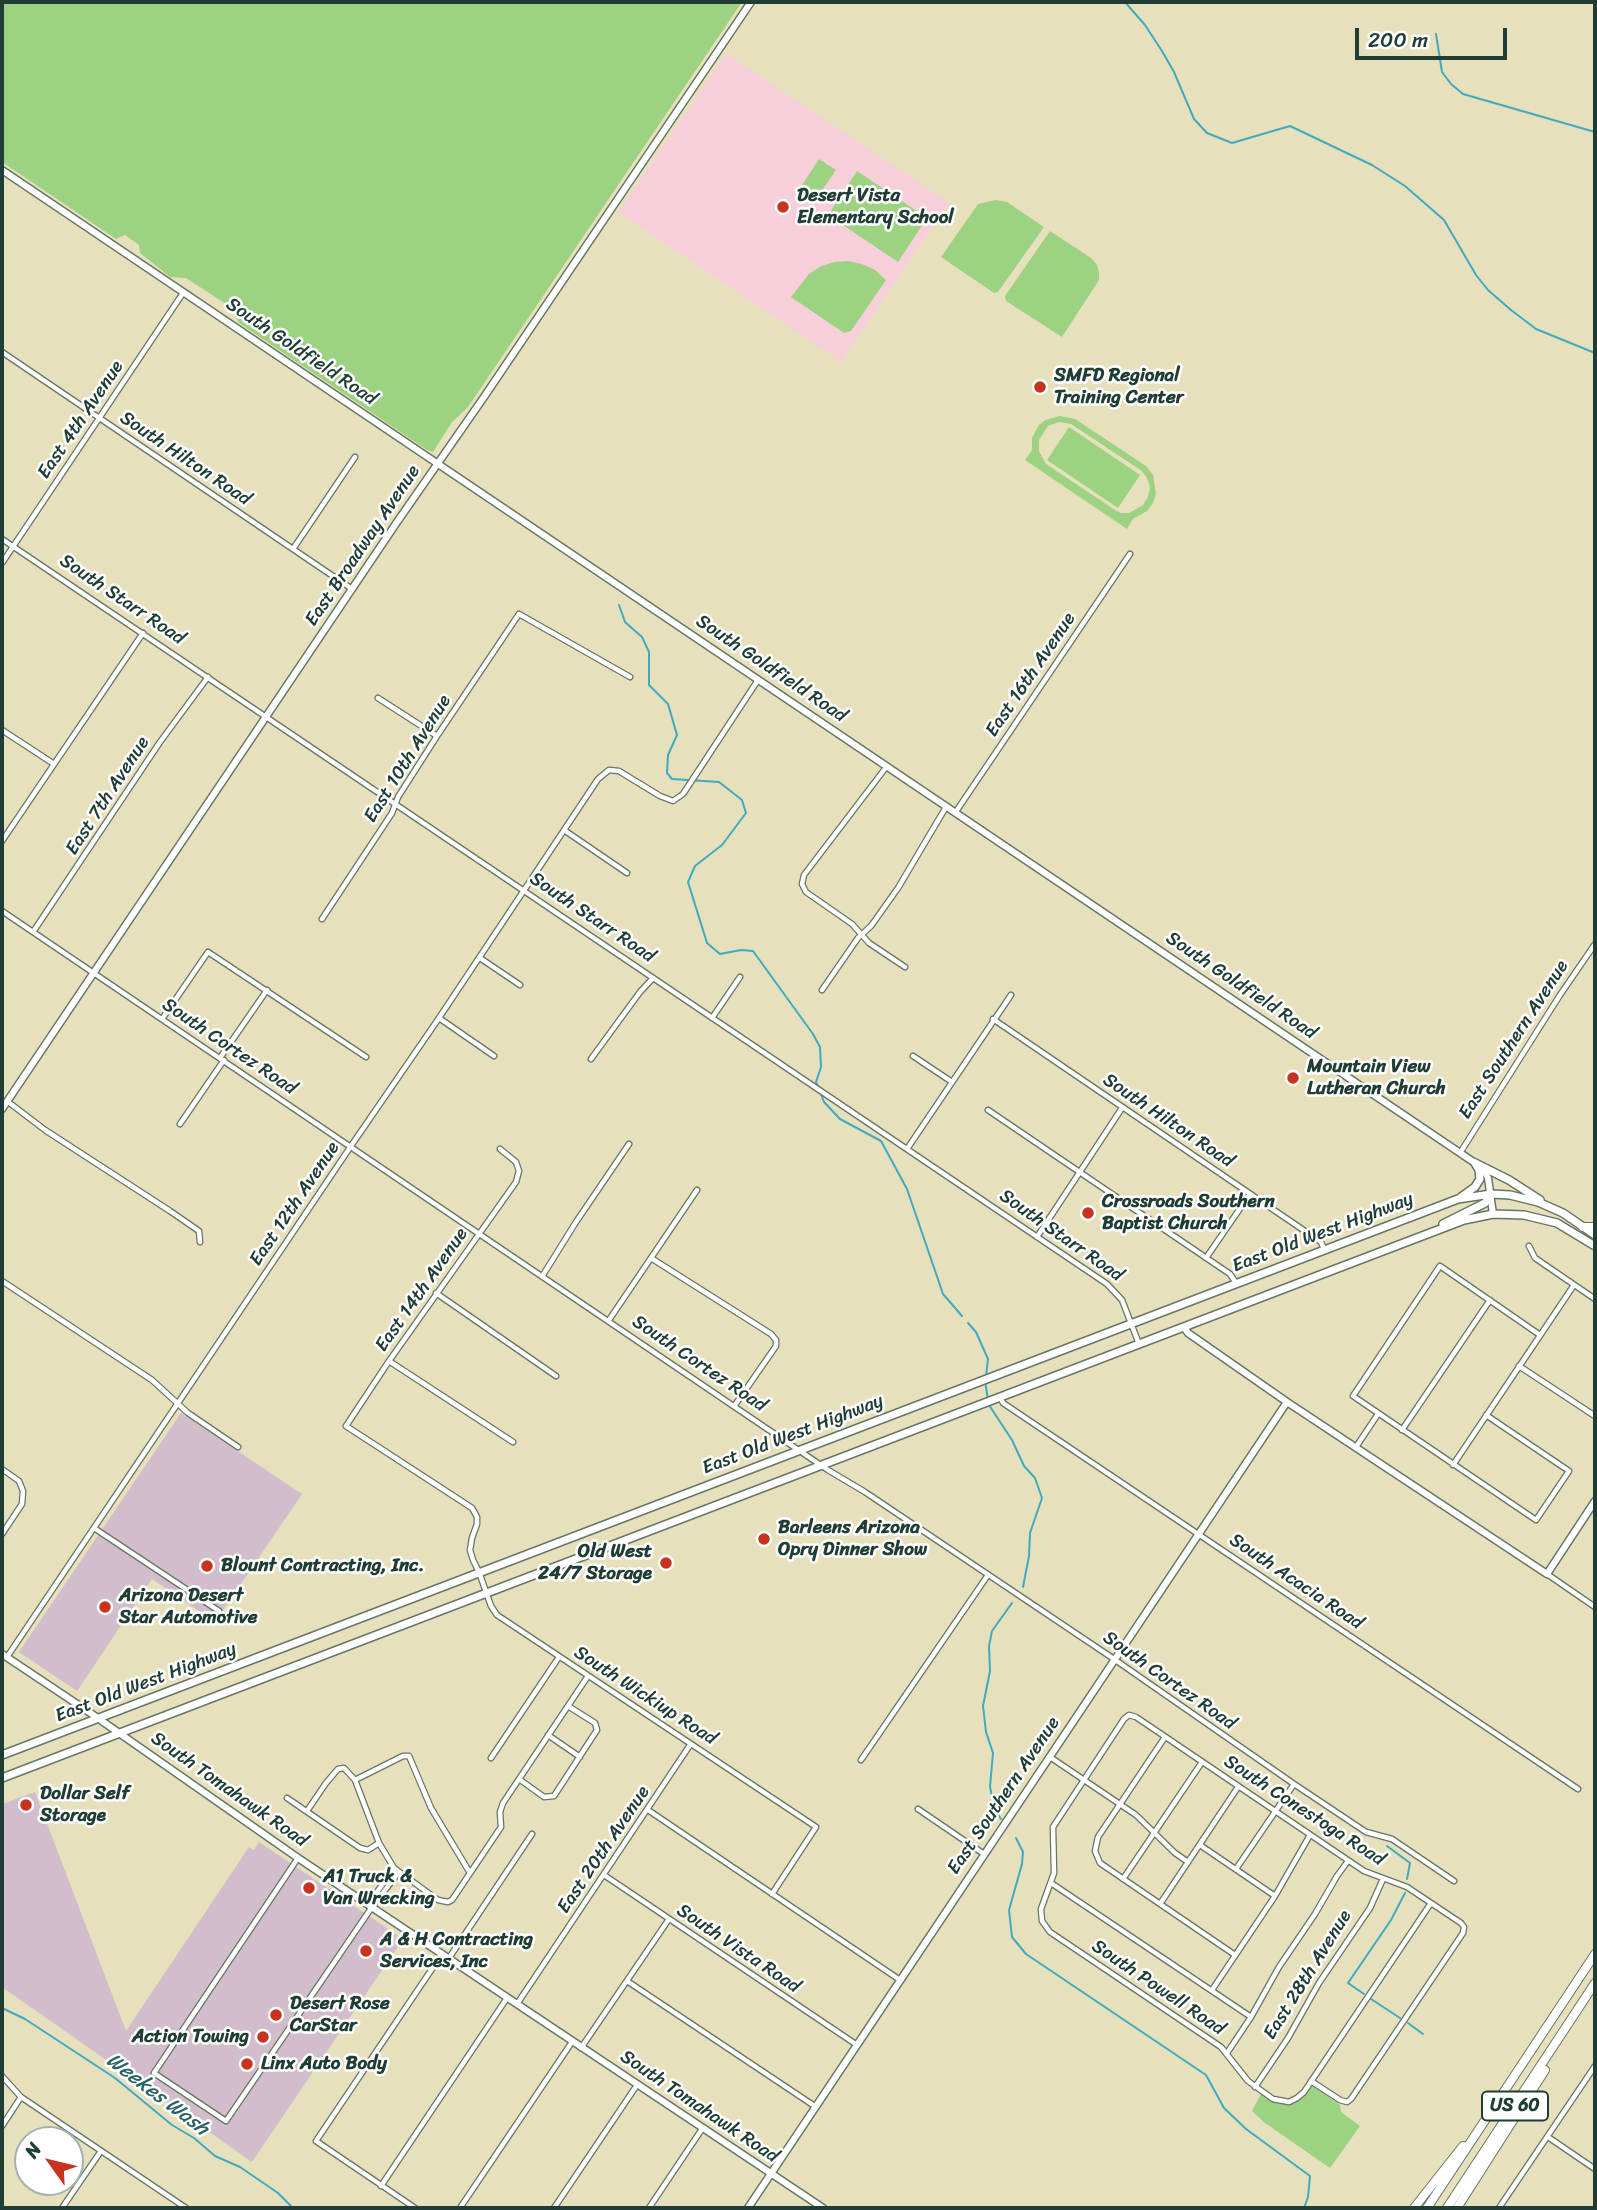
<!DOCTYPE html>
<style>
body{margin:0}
#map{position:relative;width:1597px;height:2210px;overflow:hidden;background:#e7e0bc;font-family:Sriracha,sans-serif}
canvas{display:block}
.frame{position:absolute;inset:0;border:4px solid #1f3d34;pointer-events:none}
.north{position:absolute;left:14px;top:2126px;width:70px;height:70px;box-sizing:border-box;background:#fff;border:2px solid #a5b1ae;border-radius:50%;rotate:304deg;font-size:19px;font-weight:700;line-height:28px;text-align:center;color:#1f3d34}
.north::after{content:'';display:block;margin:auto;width:24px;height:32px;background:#c8321e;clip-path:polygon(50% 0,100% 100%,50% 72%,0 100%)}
.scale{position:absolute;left:1355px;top:28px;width:152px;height:32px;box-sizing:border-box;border:4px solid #1f3d34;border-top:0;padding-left:9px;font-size:21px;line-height:24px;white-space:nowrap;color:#1f3d34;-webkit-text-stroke:5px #fff;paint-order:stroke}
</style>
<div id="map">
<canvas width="1597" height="2210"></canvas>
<div class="frame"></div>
<div class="north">N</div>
<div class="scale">200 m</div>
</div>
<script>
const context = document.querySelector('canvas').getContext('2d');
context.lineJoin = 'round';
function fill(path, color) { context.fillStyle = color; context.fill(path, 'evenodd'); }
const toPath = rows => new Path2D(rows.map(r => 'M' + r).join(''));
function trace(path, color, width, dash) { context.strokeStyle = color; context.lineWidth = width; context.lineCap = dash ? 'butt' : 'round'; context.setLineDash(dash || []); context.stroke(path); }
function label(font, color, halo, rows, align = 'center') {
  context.font = font + ' Sriracha,sans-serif'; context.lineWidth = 5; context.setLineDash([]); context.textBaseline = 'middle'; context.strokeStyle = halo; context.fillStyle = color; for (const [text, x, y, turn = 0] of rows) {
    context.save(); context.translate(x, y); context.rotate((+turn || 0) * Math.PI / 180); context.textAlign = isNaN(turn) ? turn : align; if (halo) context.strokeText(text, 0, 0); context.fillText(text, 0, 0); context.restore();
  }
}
fill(toPath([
 [726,53,949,202,841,362,618,212]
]), '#f6cfd9');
fill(toPath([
 [181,1413,302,1494,215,1622,152,1579,77,1691,19,1652],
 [35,1792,126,2031,249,1847,254,1850,259,1842,403,1939,252,2162,2,1987,2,1804]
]), '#d1bdcb');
fill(toPath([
 [2,2,742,2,468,407,452,422,433,452,427,450,239,323,229,306,186,278,170,277,140,253,139,245,125,235,116,239,2,162],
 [819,159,836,170,816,199,800,188],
 [857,171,927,218,898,262,828,215],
 [996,200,1007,202,1044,227,998,292,994,293,941,257,978,204],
 [1050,231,1091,258,1097,265,1099,273,1099,280,1062,337,1006,301,1005,296],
 [848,261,862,264,875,270,886,280,851,331,844,333,791,297,809,274,821,266,835,262],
 [1060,416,1075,419,1146,466,1153,475,1156,494,1153,503,1147,511,1133,519,1127,529,1025,460,1032,450,1032,438,1039,425,1045,420],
 [1059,422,1071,424,1142,471,1147,478,1150,487,1148,497,1143,505,1129,513,1121,513,1115,510,1046,464,1039,451,1039,440,1048,426],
 [1069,427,1140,475,1118,508,1047,460],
 [1312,2086,1340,2105,1341,2112,1360,2126,1330,2168,1265,2123,1252,2111,1261,2094,1277,2103,1290,2104,1302,2098]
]), '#9ed283');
trace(toPath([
 [1125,2,1145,25,1162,51,1174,72,1194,119,1207,133,1232,143,1290,126,1372,165,1405,186,1444,220,1476,275,1488,290,1511,310,1536,329,1595,353],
 [1436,34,1442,72,1451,84,1463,94,1595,132],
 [619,605,625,622,642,637,649,652,649,685,668,704,677,735,668,755,667,773,672,779,719,782,742,800,746,813,722,845,695,866,688,882,707,943,720,954,741,950,753,951,813,1034,820,1047,821,1067,816,1082,819,1089],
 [821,1094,824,1102,840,1119,881,1141,907,1189,943,1294,962,1316],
 [968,1323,976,1332,988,1359,986,1376],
 [985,1381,988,1400],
 [989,1405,1012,1440,1024,1466,1035,1478,1042,1498,1030,1533,1029,1556,1023,1587],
 [1001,1819,995,1810,990,1787,993,1753,986,1732,983,1706,990,1671,989,1646,992,1631,1012,1603],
 [1016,1838,1023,1852,1022,1864,1009,1910,1012,1937,1026,1954,1206,2075,1224,2108,1246,2129,1310,2176,1308,2197,1304,2208],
 [1387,1846,1410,1863,1407,1879],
 [1364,1994,1348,1983,1391,1920,1405,1893],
 [1371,1999,1400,2018],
 [2,2008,25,2019,115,2078,172,2125,194,2138,215,2156,240,2167,278,2193,293,2208],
 [1408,2023,1423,2034]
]), '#40aac0', 2);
const street = toPath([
 [2,352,352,589],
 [2,539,1107,1284,1122,1300,1139,1344],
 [293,549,355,457],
 [2,563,183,293],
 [378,698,437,736],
 [2,730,54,764],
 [887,766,804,875,802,884,806,892,852,924,869,943,905,967],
 [955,813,1130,554],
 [564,830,627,873],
 [2,841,143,633],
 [2,911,828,1470,865,1492,1111,1657,1294,1784,1366,1832,1392,1839,1454,1881],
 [322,919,392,813,398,797,437,736,519,614,630,677],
 [33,932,160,742,208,677],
 [480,958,520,985],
 [822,990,858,938,871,926,898,888,946,807],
 [439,1018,494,1056],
 [712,1018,740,977],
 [162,1019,208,952,366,1057],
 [993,1019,1321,1242,1324,1249],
 [913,1056,952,1082],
 [220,1058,267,990],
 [591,1059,640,992,653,978],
 [7,1101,45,1130,170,1211,199,1231,200,1242],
 [988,1110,1230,1274,1236,1283],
 [180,1124,224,1060],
 [500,1149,516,1162,519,1171,516,1182,389,1361,346,1426,472,1508,477,1517,477,1524,472,1538,470,1550,473,1560,479,1572,491,1606,497,1615,816,1827,772,1894],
 [907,1149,1011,995],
 [1460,1153,1560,995,1595,944],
 [1037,1237,1122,1108],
 [1529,1246,1535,1258,1595,1299],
 [651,1258,771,1334,776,1340,776,1346,735,1405],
 [1206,1258,1250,1194],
 [543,1275,576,1222,629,1144],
 [2,1281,152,1380,188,1413,238,1447],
 [436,1293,556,1376],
 [609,1320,697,1190],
 [389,1361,513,1442],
 [1519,1366,1595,1416],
 [1000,1397,1003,1403,1578,1789],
 [1486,1415,1569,1471,1536,1520,1353,1396,1440,1266,1540,1335],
 [1402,1430,1490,1300],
 [1356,1447,1378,1414],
 [1453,1465,1574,1285],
 [2,1469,19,1481,23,1491,22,1504,2,1534],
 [94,1528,219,1611],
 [1547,1574,1595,1607],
 [7,1657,351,1146,439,1018,598,779,609,770,619,771,660,796,673,801,683,794,758,680],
 [548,1735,580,1757],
 [1165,1737,1098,1837,1095,1851,1100,1863,1235,1955],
 [1050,1757,1136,1815,1175,1853,1188,1862],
 [491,1758,559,1657],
 [861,1760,988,1575],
 [519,1779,544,1797,554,1796,597,1730,595,1723,568,1706],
 [355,1780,403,1756,409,1756,431,1808,470,1873],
 [287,1798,360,1848,368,1850,379,1843],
 [918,1809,984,1854],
 [648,1810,900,1980],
 [307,1811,326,1783,338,1769,344,1768,355,1780,379,1843,394,1868,438,1900,448,1902,452,1900,501,1827,500,1812,503,1803,588,1676],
 [1200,1845,1275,1896],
 [298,1858,154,2073,226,2121,372,1907,399,1872],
 [1236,1869,1294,1784],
 [604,1875,857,2045],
 [1123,1879,1202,1762],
 [1051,1883,1251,2017],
 [373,1903,377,1892,394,1868],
 [1160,1904,1238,1787],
 [449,1958,532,1834],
 [627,1981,816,2107],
 [1212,1990,1275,1896,1310,1835],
 [517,2004,690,1745],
 [581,2048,669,1919],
 [1227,2053,1251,2017,1279,1967,1315,1914,1337,1876,1348,1861],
 [2,2076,21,2097,186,2208],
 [1311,2081,1340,2100,1347,2102,1351,2099,1463,1933,1464,1927,1461,1923,1407,1887,1364,1871,1136,1717,1129,1715,1124,1719,1053,1827,1054,1873,1041,1909,1042,1921,1050,1932,1221,2047,1248,2081,1273,2099,1289,2102,1297,2098,1304,2092,1431,1903],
 [1255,2087,1288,2038,1319,1983,1370,1908,1383,1879],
 [2,2126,21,2097],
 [1548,2137,1595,2169],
 [381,2186,507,1998],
 [62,2208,101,2151],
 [415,2208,316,2141,442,1954],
 [460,2208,572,2042],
 [554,2208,637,2085],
 [649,2208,702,2129],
 [1499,2208,1595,2066]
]);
const secondary = toPath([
 [2,170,1475,1163,1484,1170,1488,1178,1493,1214],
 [2,1109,395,525,484,397,751,2],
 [1184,1327,1188,1333,1287,1402,1547,1574,1595,1501],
 [2,1654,89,1712,298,1858,823,2208],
 [748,2208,1287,1402]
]);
const primary = toPath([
 [1475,1163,1509,1180,1540,1200],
 [1461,1197,1475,1187,1480,1179,1479,1170,1475,1163],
 [1443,1224,1485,1203,1491,1194],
 [2,1755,1458,1199,1491,1194,1510,1195,1538,1202,1563,1213,1595,1235],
 [2,1778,1464,1220,1493,1214,1524,1215,1557,1223,1595,1246]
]);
const highway = toPath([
 [1583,1227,1595,1227],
 [1414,2208,1463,2146],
 [1427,2208,1595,1954],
 [1447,2208,1595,1983],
 [1457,2208,1545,2070]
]);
trace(street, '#657664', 7);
trace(secondary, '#657664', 9);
trace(primary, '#657664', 10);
trace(highway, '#657664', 10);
trace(street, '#fff', 4.5);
trace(secondary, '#fff', 6);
trace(primary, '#fff', 7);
trace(highway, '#fff', 8);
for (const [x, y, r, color] of [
 [783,207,7,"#c8321e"],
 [1040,387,7,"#c8321e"],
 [1293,1078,7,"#c8321e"],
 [1088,1213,7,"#c8321e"],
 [764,1539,7,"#c8321e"],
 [666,1563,7,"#c8321e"],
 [207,1566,7,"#c8321e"],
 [105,1607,7,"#c8321e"],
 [26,1805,7,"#c8321e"],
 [309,1888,7,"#c8321e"],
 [366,1951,7,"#c8321e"],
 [276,2015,7,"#c8321e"],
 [263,2037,7,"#c8321e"],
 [247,2064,7,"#c8321e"]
]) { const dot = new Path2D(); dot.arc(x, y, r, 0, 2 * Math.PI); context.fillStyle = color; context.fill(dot); trace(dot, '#fff', 2.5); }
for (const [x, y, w] of [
 [1515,2106,66]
]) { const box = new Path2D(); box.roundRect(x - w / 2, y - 14.5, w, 29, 5); context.fillStyle = '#fff'; context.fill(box); trace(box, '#1f3d34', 2); }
label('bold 18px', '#1f3d34', null, [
 ["US 60",1515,2106]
]);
label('bold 19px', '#1f3d34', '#fff', [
 ["Desert Vista",797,196],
 ["Elementary School",797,218],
 ["SMFD Regional",1054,376],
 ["Training Center",1054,398],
 ["Mountain View",1307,1067],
 ["Lutheran Church",1307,1089],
 ["Crossroads Southern",1102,1202],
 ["Baptist Church",1102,1224],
 ["Barleens Arizona",778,1528],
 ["Opry Dinner Show",778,1550],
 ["Old West",652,1552,"right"],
 ["24/7 Storage",652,1574,"right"],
 ["Blount Contracting, Inc.",221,1566],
 ["Arizona Desert",119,1596],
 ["Star Automotive",119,1618],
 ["Dollar Self",40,1794],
 ["Storage",40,1816],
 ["A1 Truck &",323,1877],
 ["Van Wrecking",323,1899],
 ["A & H Contracting",380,1940],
 ["Services, Inc",380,1962],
 ["Desert Rose",290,2004],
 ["CarStar",290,2026],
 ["Action Towing",249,2037,"right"],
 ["Linx Auto Body",261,2064]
], 'left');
label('19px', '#1f3d34', '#fff', [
 ["South Goldfield Road",301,352,34],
 ["East 4th Avenue",81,420,-56],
 ["South Hilton Road",185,459,34],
 ["East Broadway Avenue",363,546,-56],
 ["South Starr Road",122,600,34],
 ["South Goldfield Road",771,669,34],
 ["East 16th Avenue",1031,675,-56],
 ["East 10th Avenue",408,759,-58],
 ["East 7th Avenue",108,796,-57],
 ["South Starr Road",592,918,34],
 ["South Goldfield Road",1241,986,34],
 ["East Southern Avenue",1514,1040,-57],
 ["South Cortez Road",229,1047,34],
 ["South Hilton Road",1168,1121,34],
 ["East 12th Avenue",295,1204,-56],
 ["East Old West Highway",1323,1233,-21],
 ["South Starr Road",1061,1236,35],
 ["East 14th Avenue",422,1290,-55],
 ["South Cortez Road",699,1364,34],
 ["East Old West Highway",793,1435,-21],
 ["South Acacia Road",1296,1582,34],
 ["South Cortez Road",1169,1681,35],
 ["East Old West Highway",146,1683,-21],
 ["South Wickiup Road",645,1696,33],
 ["South Tomahawk Road",229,1790,35],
 ["East Southern Avenue",1004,1796,-56],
 ["South Conestoga Road",1304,1811,33],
 ["East 20th Avenue",604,1850,-56],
 ["South Vista Road",738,1949,34],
 ["East 28th Avenue",1308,1975,-58],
 ["South Powell Road",1158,1988,34],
 ["South Tomahawk Road",699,2107,34]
]);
label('italic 21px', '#2b6365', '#fff', [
 ["Weekes Wash",157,2095,37]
]);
</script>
